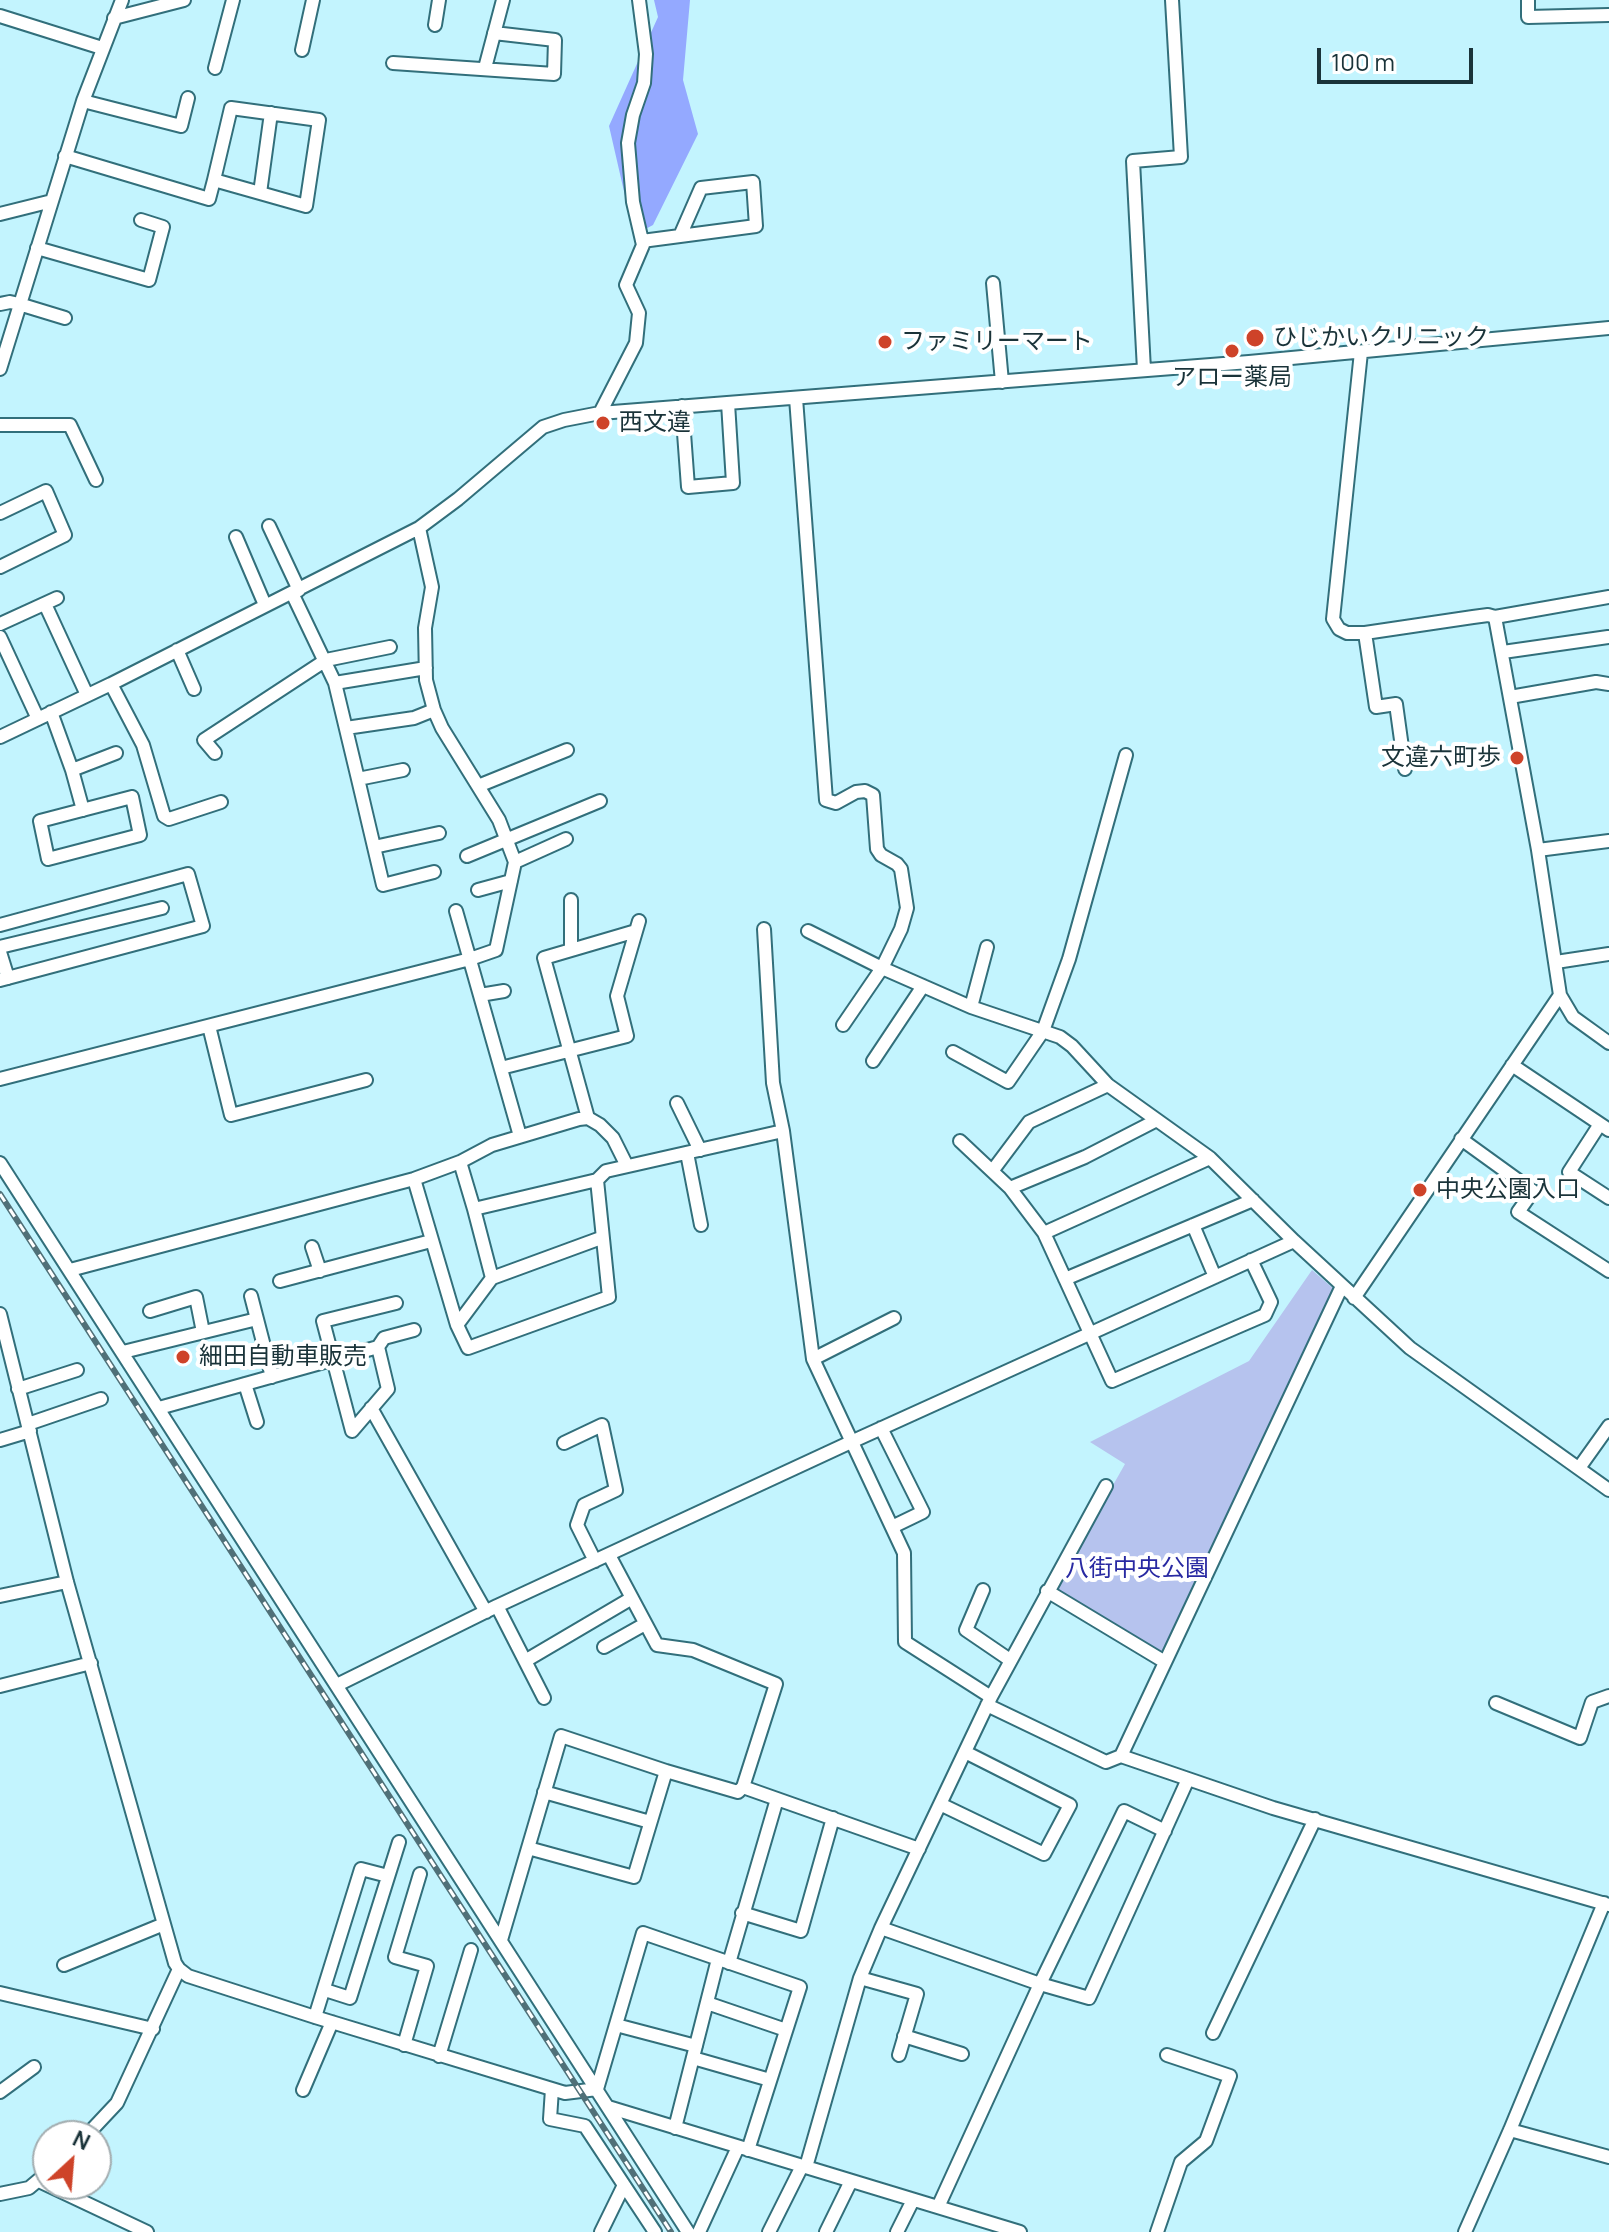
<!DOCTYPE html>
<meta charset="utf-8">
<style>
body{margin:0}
#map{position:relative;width:1609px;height:2232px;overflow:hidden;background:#c3f4fe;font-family:Manrope,sans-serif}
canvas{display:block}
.north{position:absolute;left:32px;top:2120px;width:80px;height:80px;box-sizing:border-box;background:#fff;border:2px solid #a3adb0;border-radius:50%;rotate:26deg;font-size:22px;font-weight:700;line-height:32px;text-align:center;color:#1a3339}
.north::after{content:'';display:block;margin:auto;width:28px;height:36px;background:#ce4329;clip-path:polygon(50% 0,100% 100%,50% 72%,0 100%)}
.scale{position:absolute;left:1317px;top:48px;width:156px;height:36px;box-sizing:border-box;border:4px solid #1a3339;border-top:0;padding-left:10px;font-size:24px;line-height:28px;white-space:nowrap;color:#1a3339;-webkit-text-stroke:6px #fff;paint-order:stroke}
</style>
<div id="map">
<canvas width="1609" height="2232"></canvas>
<div class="north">N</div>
<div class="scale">100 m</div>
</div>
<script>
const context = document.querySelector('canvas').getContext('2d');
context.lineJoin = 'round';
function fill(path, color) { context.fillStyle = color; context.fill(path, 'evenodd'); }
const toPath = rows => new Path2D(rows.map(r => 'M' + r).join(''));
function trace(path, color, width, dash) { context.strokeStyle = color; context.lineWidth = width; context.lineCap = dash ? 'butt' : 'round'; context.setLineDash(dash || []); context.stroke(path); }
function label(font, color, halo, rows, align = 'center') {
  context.font = font + ' Manrope,"Noto Sans JP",sans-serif'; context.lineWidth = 8; context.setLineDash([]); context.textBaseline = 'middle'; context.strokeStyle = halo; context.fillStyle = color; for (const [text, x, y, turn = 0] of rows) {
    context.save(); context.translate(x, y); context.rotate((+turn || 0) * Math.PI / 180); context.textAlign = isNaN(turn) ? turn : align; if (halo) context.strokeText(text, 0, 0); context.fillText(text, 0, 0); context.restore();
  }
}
fill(toPath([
 [1312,1270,1335,1290,1163,1657,1053,1591,1125,1464,1090,1442,1249,1361]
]), '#b6c3ee');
fill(toPath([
 [654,0,690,0,683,80,698,134,653,225,634,235,609,126,658,17]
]), '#94a9ff');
const minor = toPath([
 [1528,0,1528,17,1609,15],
 [0,16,102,48],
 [114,18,184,0],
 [435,25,439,0],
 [302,50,313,0],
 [393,63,554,74,555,40,494,33],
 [215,68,233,0],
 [485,68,503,0],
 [83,101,181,126,188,98],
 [65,156,209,199,214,180,231,108,319,120,306,206,214,180],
 [260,193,271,113],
 [0,214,52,201],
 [642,241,756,226,753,182,701,188,680,236],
 [37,248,149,280,163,227,141,220],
 [993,283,1002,382],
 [0,304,10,302,19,304,65,318],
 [1361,352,1333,619,1339,629,1347,633,1365,633,1473,617,1488,615,1495,617,1609,597],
 [0,369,83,101,122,0],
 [1144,370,1133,161,1181,157,1172,0],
 [796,398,826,800,836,803,856,792,865,791,873,795,877,849,881,855,897,864,901,869,907,908,901,929,882,968,843,1025],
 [682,406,688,487,733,483,728,403],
 [600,413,636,343,639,313,626,285,643,245,633,202,628,143,633,115,644,83,646,54,639,0],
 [0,425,70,425,96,480],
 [0,513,46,491,65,535,0,567],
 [269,526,299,590],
 [236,537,265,605],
 [292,593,335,683,358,779,403,770],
 [45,604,87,695],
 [0,624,57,598],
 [1365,633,1376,707,1396,704,1405,769],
 [0,637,38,719],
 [177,650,194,689],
 [1503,652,1608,637],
 [335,683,426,668],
 [111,684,143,745,164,816,169,819,221,802],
 [1510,697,1596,682,1609,684],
 [51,712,72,770,83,810],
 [346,728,414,718,434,710],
 [0,737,111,684,419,528,458,499,543,427,564,420,600,413,1249,362,1609,328],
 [215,753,204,740,326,660,390,647],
 [72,770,116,753],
 [358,779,383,885,434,872],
 [478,786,567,750],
 [132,797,140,835,48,859,40,821,132,797],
 [374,847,439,833],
 [1538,850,1609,841],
 [467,856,600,801],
 [515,862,566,839],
 [478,890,511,881],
 [571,900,571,950],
 [456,911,520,1136],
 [0,925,188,874,203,926,0,980],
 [764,929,773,1083,783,1131,813,1359,904,1553,905,1642,991,1697],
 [808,931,882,968,971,1007,1060,1037,1072,1046,1108,1085,1210,1158,1294,1241,1410,1348,1609,1490],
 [0,947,162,908],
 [0,952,8,978],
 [1556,962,1609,954],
 [480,995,504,991],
 [1560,995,1573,1017,1609,1043],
 [971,1007,987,947],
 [209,1026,231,1115,366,1080],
 [953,1052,1008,1082,1043,1031,1069,959,1126,755],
 [873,1061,923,986],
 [1512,1065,1609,1130],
 [501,1068,627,1036,617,996,639,921],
 [0,1079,470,959,496,950,515,862,499,820,442,728,434,710,426,680,425,628,432,587,419,528],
 [677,1103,700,1150],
 [588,1118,544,958,636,931],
 [1600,1124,1569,1172,1609,1198],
 [1461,1139,1533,1191,1518,1212,1609,1271],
 [960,1141,1010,1188,1044,1233,1112,1381,1265,1315,1271,1302,1251,1260],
 [687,1153,701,1225],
 [460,1162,474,1209],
 [0,1163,688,2232],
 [993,1170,1029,1122,1108,1085],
 [414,1179,457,1325,468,1348,609,1297,597,1180],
 [1010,1188,1085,1157,1157,1120],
 [1193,1225,1215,1277],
 [1044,1233,1210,1158],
 [312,1247,320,1271],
 [70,1270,414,1179,460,1162,492,1145,579,1119,588,1118,600,1125,613,1138,627,1166],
 [492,1278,601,1238],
 [1065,1279,1253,1200],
 [280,1281,431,1241],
 [251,1296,272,1377],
 [1354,1298,1560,995,1538,850,1495,617],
 [150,1311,196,1297,203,1332],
 [0,1314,67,1582,175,1963,179,1969,188,1976,315,2017,565,2093,597,2089,643,1933,800,1987,748,2150],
 [457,1325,492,1278,474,1209,597,1180,606,1171,783,1131],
 [378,1347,388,1389,352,1431,323,1321,396,1303],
 [123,1352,257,1319],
 [813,1359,894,1318],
 [245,1384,257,1422],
 [18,1389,77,1370],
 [159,1408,378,1347,384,1338,414,1330],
 [371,1408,486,1612],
 [28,1424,101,1399],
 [881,1428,923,1512,892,1527],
 [0,1440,30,1431],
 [564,1443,602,1425,616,1490,584,1505,577,1525,595,1561],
 [1579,1468,1609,1426],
 [609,1555,657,1645,693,1650,776,1684,743,1787,919,1849],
 [983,1590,966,1630,1010,1660],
 [1047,1591,1165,1662],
 [0,1596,67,1582],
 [497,1606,544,1698],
 [604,1647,645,1624],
 [525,1661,632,1598],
 [337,1685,497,1606,851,1442,1294,1241],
 [0,1686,91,1663],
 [1496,1703,1580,1738,1592,1702,1609,1696],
 [987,1705,1106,1762,1121,1756,1273,1808,1609,1905],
 [1121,1756,1342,1286],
 [666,1771,738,1792,743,1787],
 [544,1792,650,1822],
 [940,1804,1044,1854,1070,1805,965,1752],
 [742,1913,801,1931,833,1818],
 [881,1928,1040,1984,1089,1998,1188,1779],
 [501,1940,561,1736,666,1771,634,1877,528,1848],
 [729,1963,777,1799],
 [64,1965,164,1924],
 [860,1978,917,1994,899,2055],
 [325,1990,350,1998,399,1842],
 [0,1993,153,2029],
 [707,2003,786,2030],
 [315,2017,361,1869,388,1876],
 [616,2025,696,2046],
 [1213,2033,1315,1819],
 [904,2036,962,2054],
 [404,2045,427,1966,395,1957,420,1874],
 [439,2056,471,1950],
 [693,2058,770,2080],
 [552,2089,550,2119,585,2126,655,2232],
 [303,2090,332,2022],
 [0,2092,34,2067],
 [608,2107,1020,2232],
 [675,2128,718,1959],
 [1510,2130,1609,2157],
 [86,2136,117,2103,179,1969],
 [806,2167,860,1978,881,1928,991,1697,1106,1486],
 [39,2181,147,2232],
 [0,2194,29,2188,48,2172],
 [938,2207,1040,1984,1124,1811,1165,1831],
 [601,2232,624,2185],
 [699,2232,738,2147],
 [769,2232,802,2166],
 [826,2232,851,2181],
 [897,2232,913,2200],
 [1157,2232,1181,2162,1206,2141,1230,2076,1167,2055],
 [1465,2232,1510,2130,1604,1903]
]);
trace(minor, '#326f7b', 16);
trace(minor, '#fff', 12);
const rail = toPath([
 [0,1194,671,2232]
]);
trace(rail, '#507078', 6);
trace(rail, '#fff', 3, [9]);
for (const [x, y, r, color] of [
 [1255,338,10,"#ce4329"],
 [885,342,8,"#ce4329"],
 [1232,351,8,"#ce4329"],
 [603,423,8,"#ce4329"],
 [1517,758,8,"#ce4329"],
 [1420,1190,8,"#ce4329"],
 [183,1357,8,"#ce4329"]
]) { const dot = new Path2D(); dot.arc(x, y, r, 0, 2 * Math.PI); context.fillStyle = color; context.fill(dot); trace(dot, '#fff', 3); }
label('24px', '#1a3339', '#fff', [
 ["ひじかいクリニック",1273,338],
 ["ファミリーマート",901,342],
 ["アロー薬局",1232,378,"center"],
 ["西文違",619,423],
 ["文違六町歩",1501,758,"right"],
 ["中央公園入口",1436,1190],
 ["細田自動車販売",199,1357]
], 'left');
label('24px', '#2829a2', '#fff', [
 ["八街中央公園",1137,1569]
]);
</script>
